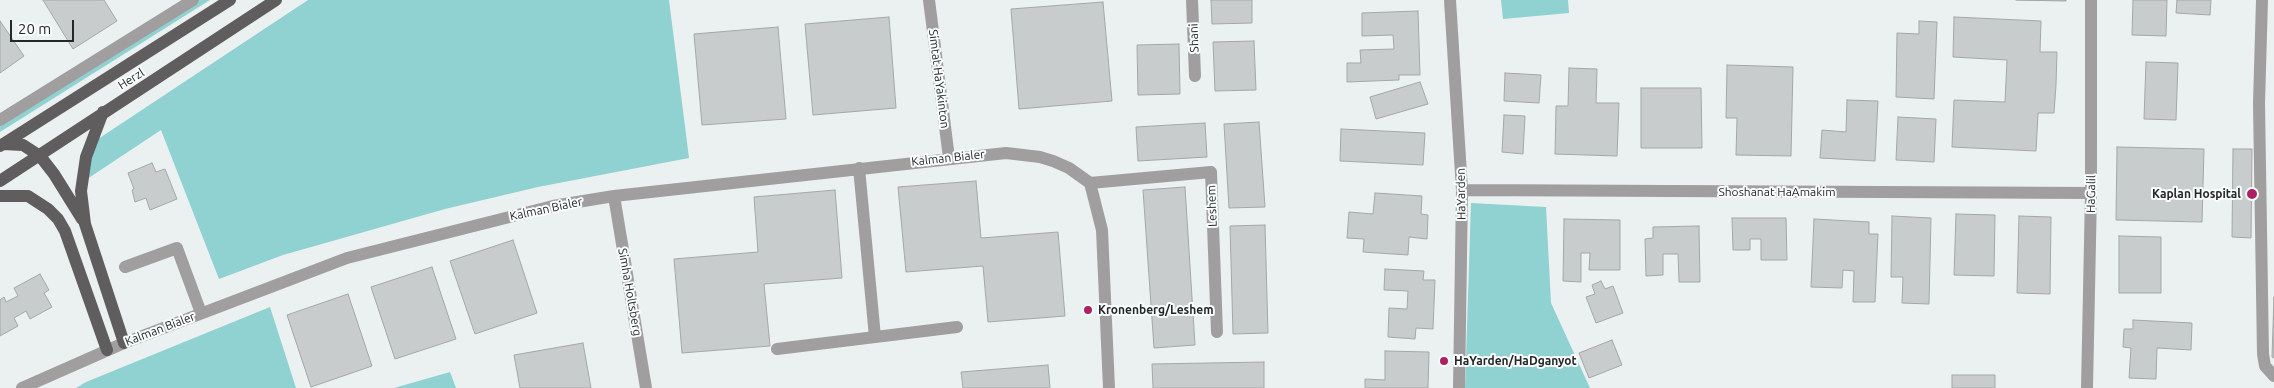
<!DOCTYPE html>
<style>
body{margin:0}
#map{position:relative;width:2274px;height:388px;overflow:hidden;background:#ebf0f0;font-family:Ubuntu,sans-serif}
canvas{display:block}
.scale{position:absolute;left:10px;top:20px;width:64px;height:22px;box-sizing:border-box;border:2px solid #262828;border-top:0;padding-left:6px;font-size:15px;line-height:18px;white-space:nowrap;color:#262828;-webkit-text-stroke:4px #f9fdfd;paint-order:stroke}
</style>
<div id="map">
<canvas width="2274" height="388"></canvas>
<div class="scale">20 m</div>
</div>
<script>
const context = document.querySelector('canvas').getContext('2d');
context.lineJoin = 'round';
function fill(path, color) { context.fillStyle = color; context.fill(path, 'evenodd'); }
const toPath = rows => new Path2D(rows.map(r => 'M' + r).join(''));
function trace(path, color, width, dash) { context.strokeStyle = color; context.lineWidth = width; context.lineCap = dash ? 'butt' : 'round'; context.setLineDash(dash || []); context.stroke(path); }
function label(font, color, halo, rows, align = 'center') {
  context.font = font + ' Ubuntu,sans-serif'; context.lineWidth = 4; context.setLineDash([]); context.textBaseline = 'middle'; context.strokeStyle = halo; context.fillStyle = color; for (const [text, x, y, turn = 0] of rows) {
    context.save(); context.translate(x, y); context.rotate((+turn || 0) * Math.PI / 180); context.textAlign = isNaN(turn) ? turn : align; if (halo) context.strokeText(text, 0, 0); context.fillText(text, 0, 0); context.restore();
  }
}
fill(toPath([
 [199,0,210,0,0,132,0,123],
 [308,0,669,0,689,158,538,187,445,209,283,255,219,279,161,130,81,183,95,141],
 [1501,0,1568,0,1569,13,1503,19],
 [1471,203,1546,207,1551,303,1590,388,1465,388],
 [270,307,296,388,76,388,86,382],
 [450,372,456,388,394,388]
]), '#8fd2d1');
const building = toPath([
 [43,0,104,0,117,21,73,49,43,0],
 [1211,0,1252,0,1252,23,1212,24,1211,0],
 [2016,0,2066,0,2066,1,2016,0],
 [2133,0,2167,0,2166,36,2132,35,2133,0],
 [2177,0,2211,0,2210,15,2176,13,2177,0],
 [1103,2,1112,101,1019,109,1011,9,1103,2],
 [1418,11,1420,75,1399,75,1399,80,1347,82,1347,63,1361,63,1360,50,1394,49,1393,35,1362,36,1362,13,1418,11],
 [889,17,896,108,813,115,805,24,889,17],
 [1954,17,2041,21,2040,52,2057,52,2056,85,2054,113,2038,113,2036,151,1952,147,1954,100,2005,102,2007,60,1953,57,1954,17],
 [0,21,24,56,0,73,0,21],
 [1919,21,1937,22,1934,99,1896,97,1897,33,1919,34,1919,21],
 [778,27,786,119,702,125,694,34,778,27],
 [1254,41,1256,90,1215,91,1213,42,1254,41],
 [1179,44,1180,94,1138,95,1137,45,1179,44],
 [2146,62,2178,63,2176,120,2144,119,2146,62],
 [1727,65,1793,67,1791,156,1736,155,1737,118,1726,118,1727,65],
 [1569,68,1597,69,1596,103,1619,103,1617,156,1555,154,1556,106,1568,106,1569,68],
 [1505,73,1541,75,1539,103,1504,101,1505,73],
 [1420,82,1428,104,1376,119,1370,97,1420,82],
 [1641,88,1701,88,1702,148,1641,148,1641,88],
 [1847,100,1878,101,1875,161,1820,158,1822,130,1846,132,1847,100],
 [1504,115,1525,116,1523,154,1502,152,1504,115],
 [1898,117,1936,119,1934,162,1896,160,1898,117],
 [1259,122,1265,207,1229,208,1224,124,1259,122],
 [1205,123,1207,157,1138,161,1136,127,1205,123],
 [1341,129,1425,133,1423,165,1340,161,1341,129],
 [2117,147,2204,149,2202,222,2116,220,2117,147],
 [2233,149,2252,149,2251,238,2232,237,2233,149],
 [152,163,156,172,165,169,177,199,150,210,146,198,135,202,132,190,134,189,128,173,152,163],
 [976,181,981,238,1058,232,1065,316,988,322,983,266,906,272,898,187,976,181],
 [1185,187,1195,345,1154,348,1143,190,1185,187],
 [835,190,842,278,764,284,770,346,682,353,674,259,758,252,754,197,835,190],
 [1375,193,1422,196,1421,214,1428,215,1427,239,1409,237,1408,255,1363,252,1364,239,1347,238,1349,212,1373,214,1375,193],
 [1956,214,1995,215,1994,276,1954,275,1956,214],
 [1892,216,1931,218,1929,304,1902,303,1903,277,1891,277,1892,216],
 [2019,216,2051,217,2050,294,2017,293,2019,216],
 [1732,218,1786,218,1787,260,1761,260,1761,239,1750,239,1750,250,1733,250,1732,218],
 [1564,219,1620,220,1620,270,1589,270,1590,253,1581,253,1581,282,1563,281,1564,219],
 [1814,219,1869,222,1869,234,1878,234,1875,302,1853,302,1854,271,1843,270,1842,288,1811,287,1814,219],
 [1265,225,1268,333,1233,334,1230,226,1265,225],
 [1699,226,1700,282,1679,282,1678,254,1663,254,1663,275,1646,276,1645,239,1653,238,1653,227,1699,226],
 [2119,236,2161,237,2161,293,2119,293,2119,236],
 [513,240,537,313,475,334,450,261,513,240],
 [432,267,456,339,395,359,371,287,432,267],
 [1385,269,1424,271,1423,280,1435,280,1433,329,1416,328,1415,339,1388,337,1389,308,1407,309,1408,291,1384,290,1385,269],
 [40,274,49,290,44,293,52,307,30,319,26,311,14,318,18,326,0,336,0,300,4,297,6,302,18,296,14,288,40,274],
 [1601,281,1605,289,1613,286,1623,313,1596,323,1586,297,1595,294,1592,285,1601,281],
 [348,294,372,366,311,387,287,315,348,294],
 [2274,297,2274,358,2272,357,2274,297],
 [2133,320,2192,323,2191,350,2157,348,2156,379,2129,378,2131,348,2123,347,2124,329,2133,329,2133,320],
 [1612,340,1622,365,1589,378,1579,353,1612,340],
 [583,343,591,388,520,388,514,355,583,343],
 [1385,351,1429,352,1428,388,1365,388,1365,379,1385,380,1385,351],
 [1264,362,1264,388,1153,388,1152,364,1264,362],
 [1048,365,1050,388,963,388,961,372,1048,365],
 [1952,375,1995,375,1995,388,1952,388,1952,375]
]);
fill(building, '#c8cccc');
trace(building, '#a3a8a7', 1);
trace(toPath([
 [929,0,949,158],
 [1192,0,1195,76],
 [1450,0,1462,190,1459,388],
 [2262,0,2259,103,2263,354,2265,366,2274,376],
 [0,120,193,0],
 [859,168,875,337],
 [1090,183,1211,172,1217,332],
 [1090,183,1102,230,1109,388],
 [1462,190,2091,193],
 [614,196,646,388],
 [125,267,177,248,201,313],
 [777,349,957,327],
 [22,388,124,343,347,258,553,206,614,196,1006,153,1040,157,1053,161,1069,168,1090,183],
 [2087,388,2091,193,2091,0]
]), '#a09e9f', 12);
trace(toPath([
 [103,112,86,157,81,191,85,224,124,343],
 [3,144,23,145,40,156,54,174,82,219],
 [0,146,230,0],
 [0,181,276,0],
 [0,196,28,196,48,209,58,219,65,231,107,350]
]), '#605d5e', 12);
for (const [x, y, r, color] of [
 [2252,194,6,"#ac2161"],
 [1088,310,5,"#ac2161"],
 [1444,361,5,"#ac2161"]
]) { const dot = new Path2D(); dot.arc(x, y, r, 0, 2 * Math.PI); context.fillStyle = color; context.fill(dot); trace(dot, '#f9fdfd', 2); }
label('12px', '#262828', '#f9fdfd', [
 ["Shani",1194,38,-92],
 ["Herzl",131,79,-32],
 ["Simtat HaYakinton",939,79,83],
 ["Kalman Bialer",948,158,-6],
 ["Shoshanat HaAmakim",1777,192],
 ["HaYarden",1461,194,-91],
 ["HaGalil",2091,194,-89],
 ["Leshem",1212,206,-92],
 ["Kalman Bialer",546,209,-12],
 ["Simha Holtsberg",630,292,80],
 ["Kalman Bialer",160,329,-21]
]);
label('bold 12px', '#262828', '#f9fdfd', [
 ["Kaplan Hospital",2241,194,"right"],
 ["Kronenberg/Leshem",1098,310],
 ["HaYarden/HaDganyot",1454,361]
], 'left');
</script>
